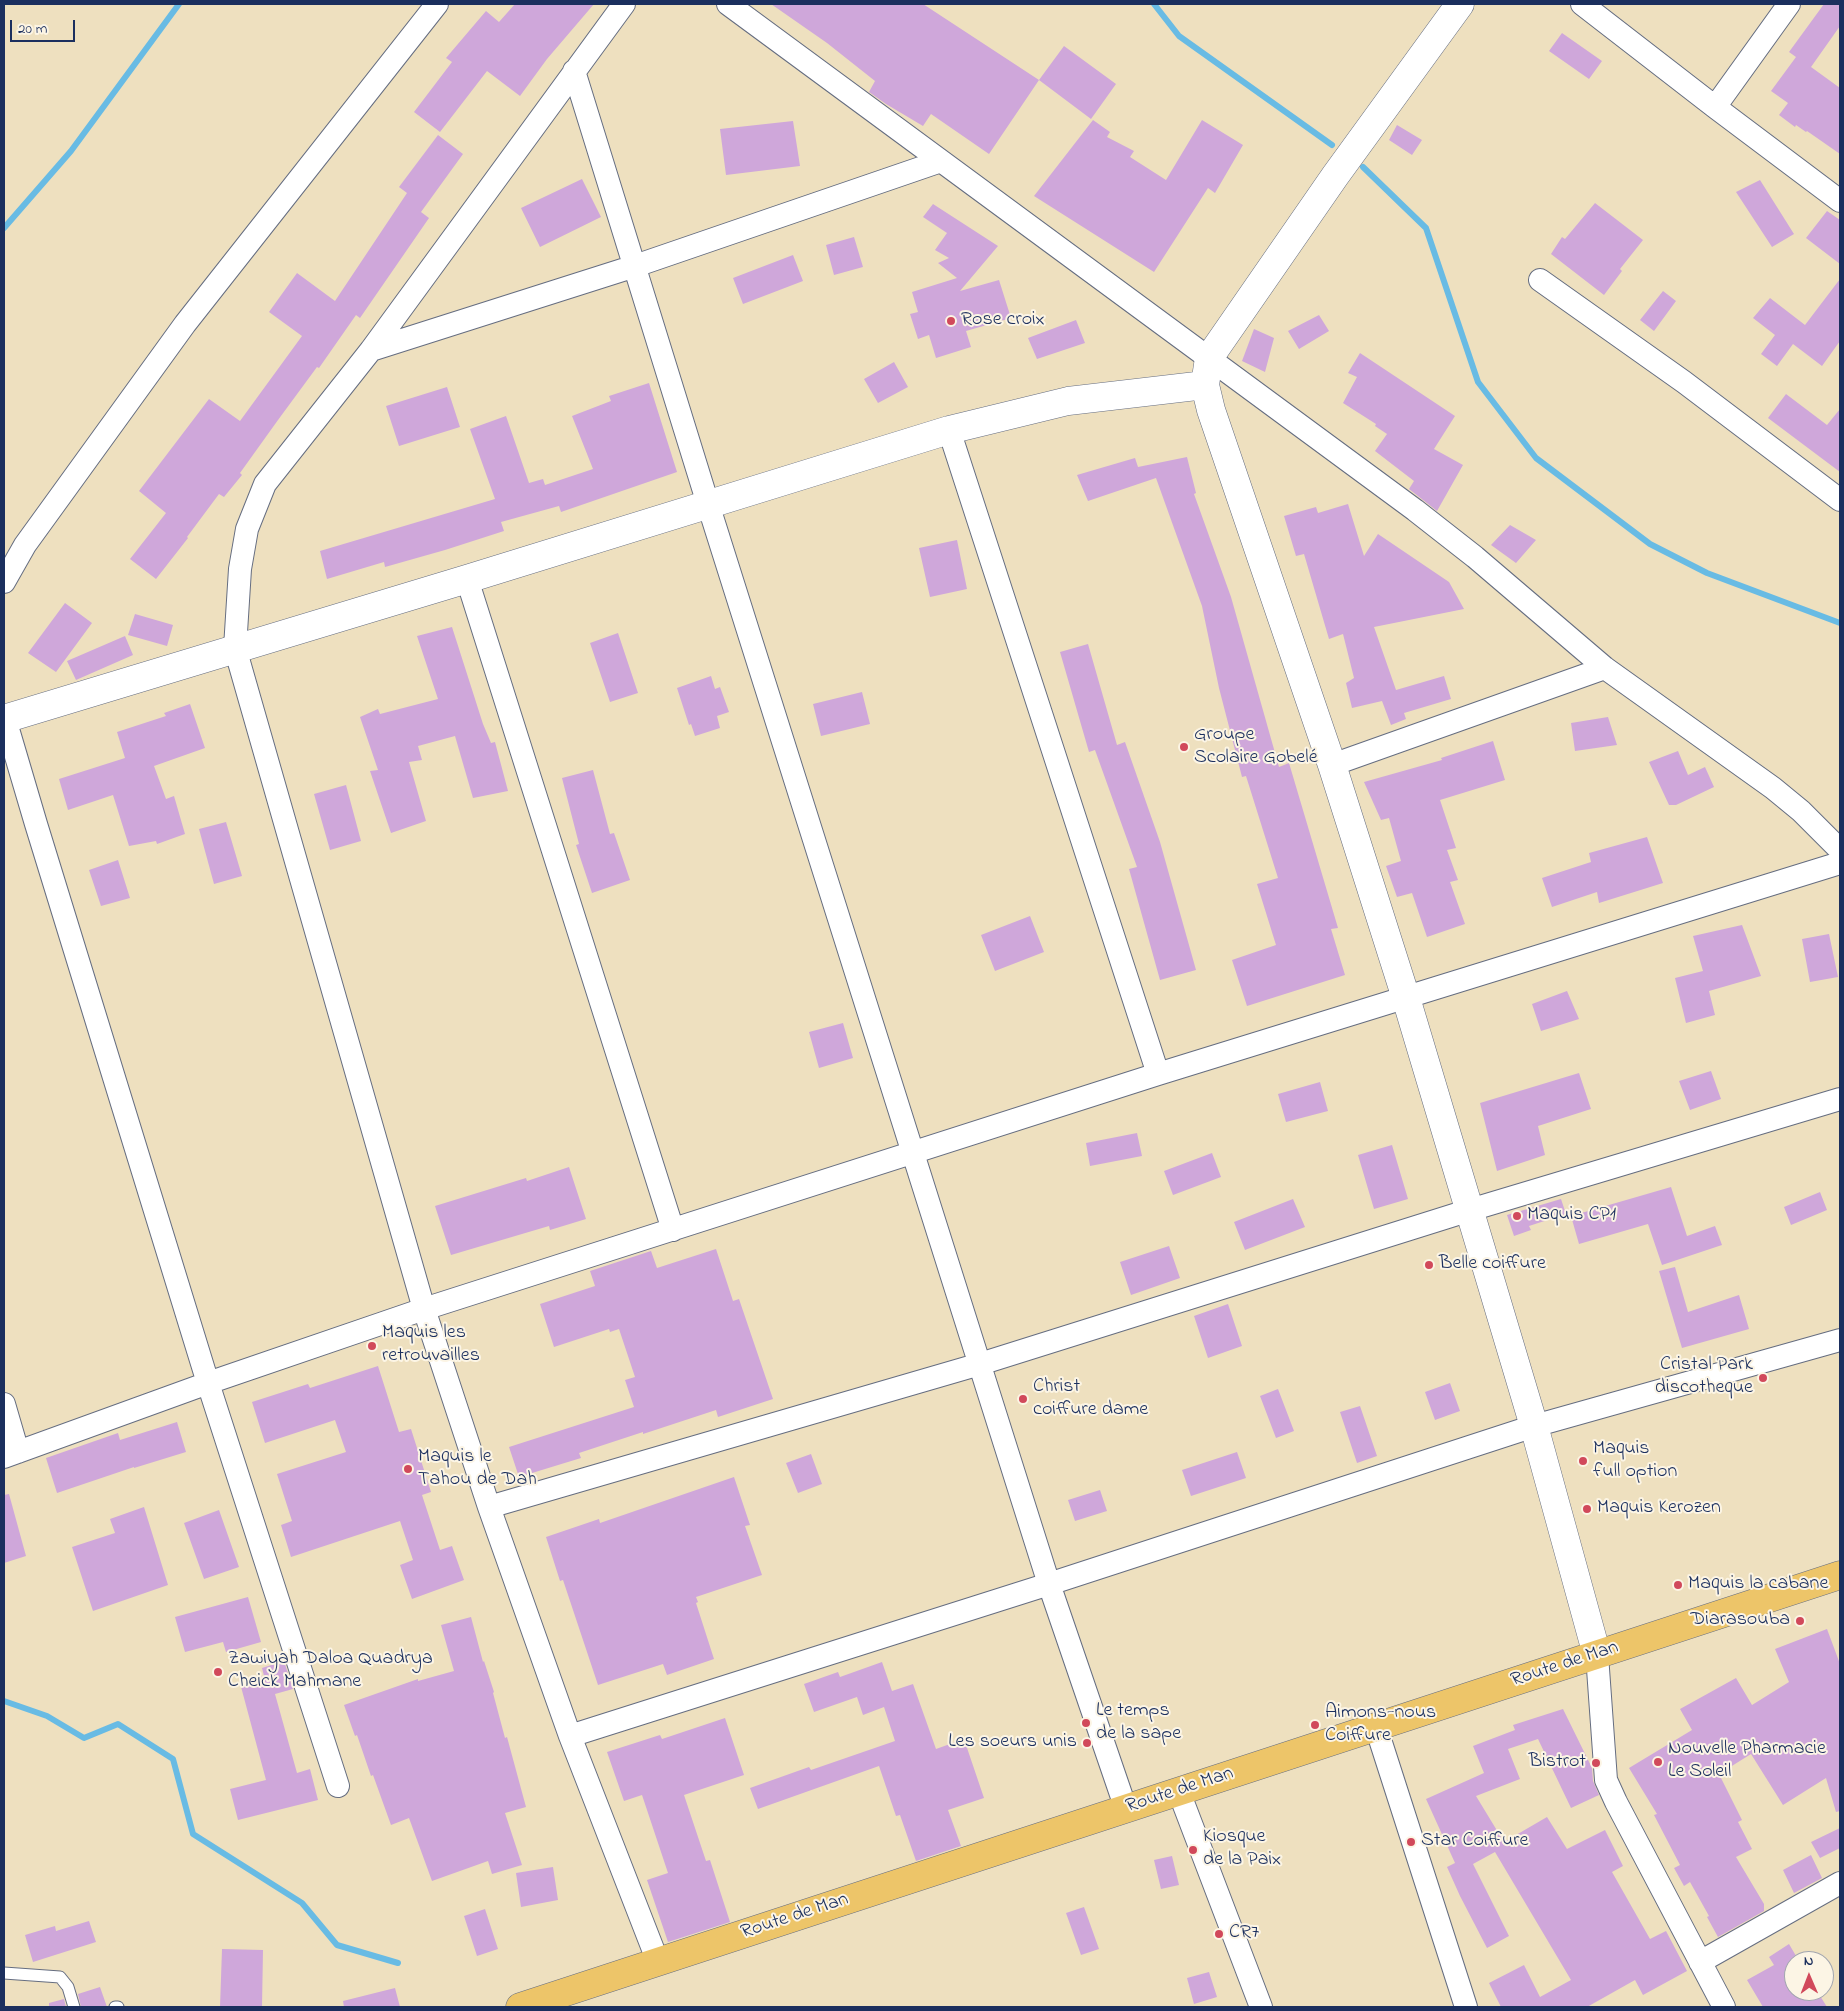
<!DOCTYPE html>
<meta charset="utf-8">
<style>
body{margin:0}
#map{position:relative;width:1844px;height:2011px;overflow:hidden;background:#eee0bf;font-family:"Indie Flower",sans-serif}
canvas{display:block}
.frame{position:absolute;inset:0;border:5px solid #1b2f5e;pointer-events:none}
.north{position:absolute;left:1784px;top:1951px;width:50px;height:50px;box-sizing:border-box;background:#fcf5e5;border:1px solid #a2a6af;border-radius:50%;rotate:359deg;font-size:14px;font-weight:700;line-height:20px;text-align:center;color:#1b2f5e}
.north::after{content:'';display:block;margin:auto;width:18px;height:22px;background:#d1495b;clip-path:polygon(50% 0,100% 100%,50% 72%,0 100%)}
.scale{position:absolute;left:10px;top:20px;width:65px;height:22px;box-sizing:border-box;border:2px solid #1b2f5e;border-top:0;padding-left:6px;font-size:15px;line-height:18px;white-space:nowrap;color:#1b2f5e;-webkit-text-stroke:4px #fcf5e5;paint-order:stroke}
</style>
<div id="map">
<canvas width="1844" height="2011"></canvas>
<div class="frame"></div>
<div class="north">N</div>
<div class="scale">20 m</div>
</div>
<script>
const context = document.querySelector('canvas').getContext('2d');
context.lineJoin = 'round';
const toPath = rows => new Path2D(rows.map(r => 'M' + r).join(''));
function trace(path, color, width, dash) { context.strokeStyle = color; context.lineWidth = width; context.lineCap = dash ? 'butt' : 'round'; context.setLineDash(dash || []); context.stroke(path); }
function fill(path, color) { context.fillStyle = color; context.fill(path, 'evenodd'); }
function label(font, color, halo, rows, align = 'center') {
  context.font = font + ' "Indie Flower",sans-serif'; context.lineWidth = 4; context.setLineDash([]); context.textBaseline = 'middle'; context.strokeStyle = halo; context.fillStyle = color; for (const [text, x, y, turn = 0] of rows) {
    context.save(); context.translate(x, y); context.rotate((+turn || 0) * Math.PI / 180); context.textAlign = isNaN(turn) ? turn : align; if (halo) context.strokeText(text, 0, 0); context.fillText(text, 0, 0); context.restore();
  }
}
trace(toPath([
 [1154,4,1179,36,1332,145],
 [1363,167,1426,228,1478,382,1536,458,1650,544,1707,573,1840,623],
 [4,228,71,151,179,4],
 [4,1701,47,1716,84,1738,118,1724,173,1759,193,1834,302,1903,337,1945,398,1963]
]), '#68bbe4', 6);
fill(toPath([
 [515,4,594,4,547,59,520,96,487,71,440,132,414,112,452,62,446,58,486,11,499,22],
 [771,4,923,4,1039,80,989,154,931,114,923,126,886,104,869,92,875,81,827,43],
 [1824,4,1840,4,1840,26,1811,67,1840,88,1840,154,1807,131,1806,132,1796,125,1795,127,1779,115,1788,103,1771,91,1796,57,1789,52],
 [1562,33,1602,61,1589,79,1549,51],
 [1064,46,1116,84,1091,119,1039,80],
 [1093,120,1110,132,1107,137,1134,151,1130,157,1166,180,1202,120,1243,145,1215,193,1208,188,1154,272,1034,196],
 [793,121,800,166,726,175,720,129],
 [1397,125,1422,140,1412,155,1389,140],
 [438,135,463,154,421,212,429,218,360,318,356,315,319,368,317,367,278,420,240,473,242,475,224,497,219,494,187,537,188,538,156,579,130,559,166,513,139,491,209,399,240,421,302,336,269,312,297,273,335,301,407,193,399,187],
 [582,179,601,217,540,247,521,208],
 [1760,180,1794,234,1772,247,1736,192],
 [1595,203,1643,240,1620,269,1622,271,1604,295,1551,254,1562,237,1565,239],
 [933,204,998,246,960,291,999,280,1011,318,966,331,971,347,936,358,929,335,918,339,910,314,918,312,912,292,957,278,938,263,949,258,935,250,947,233,923,217],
 [1827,211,1840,220,1840,264,1806,238],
 [854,237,863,267,834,275,826,245],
 [793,255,803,281,743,304,733,278],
 [1840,279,1840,341,1822,366,1793,344,1777,366,1761,354,1775,335,1753,318,1770,298,1805,325],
 [1663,291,1676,301,1654,331,1640,320],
 [1319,315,1329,331,1299,349,1288,331],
 [1076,320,1085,343,1037,359,1028,338],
 [1254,329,1274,338,1265,372,1242,361],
 [1360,353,1455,416,1434,449,1463,465,1437,511,1409,489,1414,481,1375,451,1387,434,1375,426,1376,424,1343,403,1357,377,1348,373],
 [894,362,908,387,878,403,864,379],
 [649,383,677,472,561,512,559,506,501,522,504,531,445,550,385,567,384,562,327,579,320,551,495,499,470,429,506,416,529,483,543,479,545,485,593,469,572,416,611,401,609,396],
 [447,387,460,427,399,446,386,406],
 [1786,394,1827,425,1840,409,1840,472,1768,418],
 [1187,457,1196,493,1194,494,1231,597,1279,767,1289,763,1338,928,1331,929,1345,975,1247,1006,1232,960,1276,945,1257,884,1278,878,1246,776,1242,777,1219,688,1202,606,1156,478,1088,501,1077,475,1135,458,1138,467],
 [1348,504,1364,556,1378,534,1449,582,1464,609,1374,627,1396,690,1444,676,1451,699,1404,713,1406,719,1391,725,1382,701,1352,708,1346,683,1354,678,1343,634,1329,639,1304,554,1296,556,1284,516,1316,507,1318,513],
 [1510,525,1536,540,1516,563,1491,545],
 [957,540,967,589,930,597,919,548],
 [65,603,92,623,56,672,28,653],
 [135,614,173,625,167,646,128,635],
 [452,627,483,724,491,743,495,742,508,791,473,798,455,736,418,746,422,760,409,762,426,821,391,833,370,771,378,770,360,717,378,709,380,714,438,699,417,636],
 [618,633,638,693,610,702,590,643],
 [125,636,133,655,76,680,67,661],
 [1088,644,1117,745,1125,742,1160,842,1196,970,1160,980,1129,869,1137,867,1095,750,1089,752,1060,652],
 [711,676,715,689,720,687,729,712,717,716,720,728,695,736,691,724,689,725,677,688],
 [862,692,870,724,821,736,813,704],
 [190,704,205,748,154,766,166,799,174,796,185,834,157,844,156,841,129,846,113,795,68,810,59,779,125,758,117,732,166,716,164,713],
 [1608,717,1617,745,1575,751,1571,723],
 [1493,741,1505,780,1440,800,1456,848,1447,850,1458,880,1450,882,1465,924,1427,937,1412,893,1397,897,1386,866,1401,861,1389,818,1381,820,1364,782,1442,760,1441,758],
 [1678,751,1688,775,1705,767,1714,787,1676,805,1669,805,1649,762],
 [593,770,610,834,614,833,630,880,592,893,576,845,579,844,562,778],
 [346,785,361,841,330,850,314,794],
 [226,822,242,876,214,884,199,829],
 [1647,837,1663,883,1599,903,1597,892,1552,907,1542,878,1591,862,1589,853],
 [118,860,130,898,101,906,89,870],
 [1030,916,1044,952,995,971,981,935],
 [1742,925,1761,976,1709,991,1715,1015,1686,1023,1675,978,1703,971,1693,936],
 [1829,934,1838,977,1810,982,1802,939],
 [1567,991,1579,1019,1541,1031,1532,1004],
 [843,1023,853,1058,819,1068,809,1032],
 [1711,1071,1721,1099,1690,1110,1679,1081],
 [1579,1073,1591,1109,1538,1126,1545,1155,1497,1171,1480,1103],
 [1320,1082,1328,1111,1286,1122,1278,1094],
 [1137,1133,1142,1156,1090,1166,1086,1143],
 [1392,1145,1408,1199,1374,1209,1358,1155],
 [1212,1153,1221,1177,1173,1195,1164,1171],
 [569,1167,586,1219,550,1230,549,1226,451,1255,435,1206,526,1178,527,1181],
 [1671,1187,1687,1236,1715,1226,1722,1245,1662,1265,1648,1224,1579,1244,1571,1216],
 [1820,1192,1827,1210,1791,1225,1784,1207],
 [1293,1199,1305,1227,1245,1250,1234,1222],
 [1561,1199,1566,1214,1529,1226,1531,1230,1514,1236,1507,1215],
 [1169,1246,1180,1278,1131,1295,1120,1262],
 [716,1249,733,1301,739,1299,773,1399,718,1417,716,1410,643,1434,643,1432,579,1453,581,1458,519,1477,509,1447,634,1407,625,1380,635,1377,619,1329,610,1332,609,1329,554,1347,540,1304,595,1286,590,1271,651,1251,657,1268],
 [1675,1267,1688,1312,1739,1295,1749,1329,1682,1348,1659,1271],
 [1228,1304,1242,1346,1208,1358,1194,1316],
 [378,1366,399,1432,411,1429,431,1492,422,1495,440,1550,452,1546,464,1580,412,1599,400,1565,413,1560,400,1521,291,1557,281,1525,292,1521,277,1474,346,1452,335,1420,265,1443,252,1402,308,1384,310,1388],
 [1450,1383,1460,1411,1435,1420,1425,1392],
 [1278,1389,1294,1431,1276,1438,1260,1396],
 [1360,1406,1377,1456,1357,1463,1340,1412],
 [177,1422,186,1452,134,1468,134,1467,57,1493,46,1458,118,1433,120,1440],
 [1237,1452,1246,1478,1191,1496,1182,1470],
 [811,1454,822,1484,798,1493,786,1463],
 [734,1477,750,1525,745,1526,762,1575,696,1597,698,1602,696,1603,714,1659,667,1675,663,1664,598,1685,563,1580,560,1581,546,1537,599,1519,600,1523],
 [1100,1490,1107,1511,1075,1521,1068,1500],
 [9,1494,26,1556,4,1563,4,1495],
 [144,1507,168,1585,93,1611,72,1547,115,1533,110,1519],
 [219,1510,239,1567,204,1579,184,1523],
 [248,1597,261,1642,226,1652,223,1642,185,1652,175,1617],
 [471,1617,483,1662,484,1661,494,1692,493,1693,505,1738,507,1737,526,1807,505,1813,522,1865,492,1874,488,1861,432,1881,409,1818,391,1825,373,1775,371,1776,357,1735,355,1736,344,1705,418,1679,418,1681,454,1671,441,1625],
 [1827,1629,1840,1664,1840,1811,1836,1812,1826,1778,1783,1805,1751,1754,1719,1774,1742,1820,1738,1822,1752,1849,1736,1857,1764,1904,1764,1911,1718,1937,1707,1917,1709,1916,1690,1882,1684,1886,1674,1868,1680,1865,1654,1815,1657,1814,1629,1768,1692,1730,1680,1709,1736,1678,1752,1705,1789,1682,1775,1649],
 [284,1661,293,1689,275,1694,297,1773,310,1769,318,1800,238,1820,230,1789,266,1780,240,1683,264,1676,262,1668],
 [882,1662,892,1691,913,1684,936,1749,964,1739,984,1798,948,1810,961,1846,916,1861,900,1815,896,1816,879,1766,758,1809,750,1788,809,1767,811,1770,895,1741,884,1707,863,1715,857,1697,814,1712,804,1684,838,1672,840,1677],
 [1563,1709,1592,1768,1593,1781,1599,1795,1571,1808,1538,1739,1508,1749,1520,1779,1476,1796,1504,1842,1547,1817,1567,1849,1605,1830,1623,1866,1612,1872,1650,1939,1666,1931,1687,1971,1643,1995,1635,1980,1587,2007,1501,2007,1489,1983,1524,1965,1540,1997,1571,1980,1495,1852,1473,1864,1509,1936,1487,1948,1460,1896,1447,1867,1455,1863,1426,1799,1484,1773,1473,1746,1515,1730,1513,1725],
 [725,1718,744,1775,684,1795,706,1861,710,1860,730,1922,668,1942,647,1880,668,1873,642,1795,624,1801,607,1752,660,1735,662,1739],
 [1840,1828,1840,1848,1820,1858,1811,1842],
 [1811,1855,1822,1878,1794,1893,1783,1870],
 [1172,1856,1179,1885,1161,1889,1154,1860],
 [553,1867,558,1900,521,1907,516,1873],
 [1084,1907,1099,1949,1081,1955,1066,1913],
 [485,1909,498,1949,477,1956,464,1916],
 [89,1921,96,1942,33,1962,25,1935,55,1926,56,1931],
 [1789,1944,1799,1961,1794,1961,1794,1991,1817,1991,1827,2007,1763,2007,1747,1980,1774,1965,1769,1957],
 [222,1949,263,1950,262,2007,220,2007],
 [1209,1972,1217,1997,1194,2004,1187,1978],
 [100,1987,107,2007,81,2007,78,1994],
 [395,1988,400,2007,344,2007,343,2001],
 [64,1999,66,2007,49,2007,49,2003]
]), '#cfa7da');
const service = toPath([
 [4,1973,60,1977,68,1987,74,2007],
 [115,2007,118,2007]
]);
const minor = toPath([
 [624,4,371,350,265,484,247,529,240,569,235,648,424,1309,489,1507,570,1736,658,1962],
 [728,4,1415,510,1475,557,1605,668,1773,788,1801,811,1840,850],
 [1582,4,1715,107,1840,201],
 [574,71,708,504,1049,1584,1126,1809],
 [1715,107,1789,4],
 [1540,280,1684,382,1840,500],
 [371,350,635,266,941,161],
 [949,430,1158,1074],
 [467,579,673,1230],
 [4,582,25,545,185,324,437,4],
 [5,719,36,824,208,1383,338,1786],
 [1332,765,1605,668],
 [4,1404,18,1452],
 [4,1457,208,1383,424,1309,1158,1074,1840,863],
 [489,1507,980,1364,1470,1210,1840,1099],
 [1597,1655,1606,1780,1616,1802,1724,2007],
 [1376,1727,1466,2007],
 [570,1736,1049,1584,1534,1426,1840,1340],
 [1179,1792,1261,2007],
 [1700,1962,1840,1883]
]);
const tertiary = toPath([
 [1460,4,1335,176,1209,358,1205,385,1211,410,1332,765,1406,998,1534,1426,1597,1655],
 [4,719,467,579,949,430,1068,401,1205,385]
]);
const trunk = toPath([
 [520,2007,1840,1575]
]);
trace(service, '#656d80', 13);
trace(minor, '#656d80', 24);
trace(tertiary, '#656d80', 29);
trace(trunk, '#656d80', 29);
trace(service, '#fff', 11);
trace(minor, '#fff', 22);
trace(tertiary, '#fff', 28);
trace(trunk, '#edc569', 28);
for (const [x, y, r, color] of [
 [951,321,5,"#d1495b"],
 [1184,747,5,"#d1495b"],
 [1517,1216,5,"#d1495b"],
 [1429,1265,5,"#d1495b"],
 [372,1346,5,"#d1495b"],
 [1763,1378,5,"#d1495b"],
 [1023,1399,5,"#d1495b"],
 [1583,1461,5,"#d1495b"],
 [408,1469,5,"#d1495b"],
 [1587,1509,5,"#d1495b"],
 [1678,1585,5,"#d1495b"],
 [1800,1621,5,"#d1495b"],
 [218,1672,5,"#d1495b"],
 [1086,1723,5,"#d1495b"],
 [1315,1725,5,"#d1495b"],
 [1087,1743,5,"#d1495b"],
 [1658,1762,5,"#d1495b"],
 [1596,1763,5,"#d1495b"],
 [1411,1842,5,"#d1495b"],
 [1193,1850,5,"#d1495b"],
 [1219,1934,5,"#d1495b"]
]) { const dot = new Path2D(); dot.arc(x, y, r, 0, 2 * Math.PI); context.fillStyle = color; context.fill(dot); trace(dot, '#fcf5e5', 2); }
label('20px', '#1b2f5e', '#fcf5e5', [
 ["Rose croix",961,321],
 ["Groupe",1194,736],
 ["Scolaire Gobelé",1194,759],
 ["Maquis CP1",1527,1216],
 ["Belle coiffure",1439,1265],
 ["Maquis les",382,1334],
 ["retrouvailles",382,1357],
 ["Cristal Park",1753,1366,"right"],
 ["discotheque",1753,1389,"right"],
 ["Christ",1033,1388],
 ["coiffure dame",1033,1411],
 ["Maquis",1593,1450],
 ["full option",1593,1473],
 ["Maquis le",418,1458],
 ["Tahou de Dah",418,1481],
 ["Maquis Kerozen",1597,1509],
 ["Maquis la cabane",1688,1585],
 ["Diarasouba",1790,1621,"right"],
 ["Zawiyah Daloa Quadrya",228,1660],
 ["Cheick Mahmane",228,1683],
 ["Le temps",1096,1712],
 ["de la sape",1096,1735],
 ["Aimons-nous",1325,1714],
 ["Coiffure",1325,1737],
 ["Les soeurs unis",1077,1743,"right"],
 ["Nouvelle Pharmacie",1668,1750],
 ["Le Soleil",1668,1773],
 ["Bistrot",1586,1763,"right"],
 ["Kiosque",1203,1838],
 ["de la Paix",1203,1861],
 ["Star Coiffure",1421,1842],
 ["CR7",1229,1934]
], 'left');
label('20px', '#1b2f5e', '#fcf5e5', [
 ["Route de Man",1565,1665,-18],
 ["Route de Man",1180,1791,-18],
 ["Route de Man",795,1917,-18]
]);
</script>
